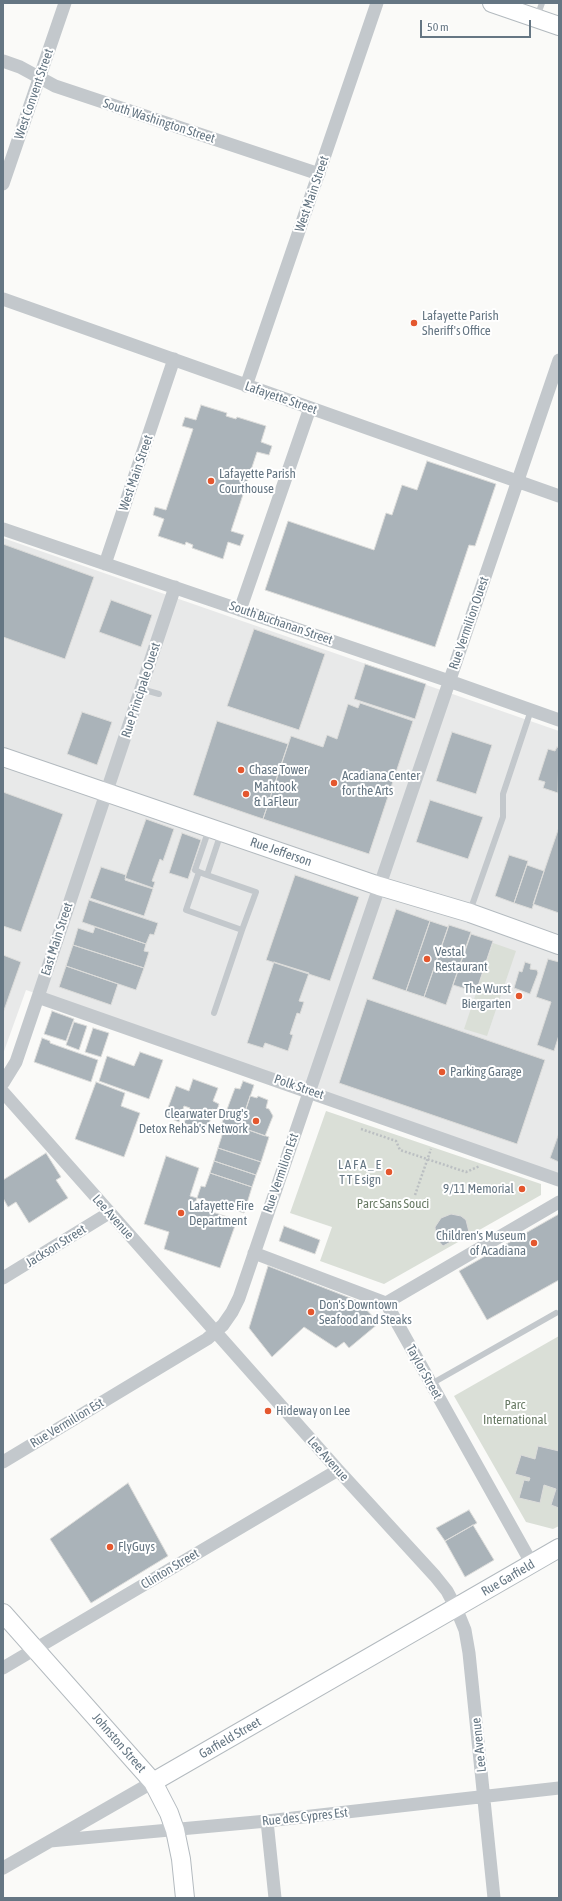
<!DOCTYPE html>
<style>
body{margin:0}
#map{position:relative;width:562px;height:1901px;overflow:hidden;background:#fafaf8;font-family:"Asap Condensed",sans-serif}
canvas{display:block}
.frame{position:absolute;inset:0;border:4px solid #657683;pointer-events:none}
.scale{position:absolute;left:420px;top:20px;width:111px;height:18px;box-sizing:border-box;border:2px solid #657683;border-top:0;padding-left:5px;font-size:12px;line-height:14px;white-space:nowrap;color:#657683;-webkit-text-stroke:3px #fff;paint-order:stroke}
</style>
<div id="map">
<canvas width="562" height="1901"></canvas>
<div class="frame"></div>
<div class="scale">50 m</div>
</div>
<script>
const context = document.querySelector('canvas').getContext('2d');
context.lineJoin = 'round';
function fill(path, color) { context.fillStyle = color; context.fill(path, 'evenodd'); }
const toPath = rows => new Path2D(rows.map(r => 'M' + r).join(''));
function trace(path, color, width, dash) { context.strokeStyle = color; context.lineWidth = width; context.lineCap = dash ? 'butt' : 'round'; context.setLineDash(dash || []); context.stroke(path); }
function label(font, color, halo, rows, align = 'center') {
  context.font = font + ' "Asap Condensed",sans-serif'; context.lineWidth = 4; context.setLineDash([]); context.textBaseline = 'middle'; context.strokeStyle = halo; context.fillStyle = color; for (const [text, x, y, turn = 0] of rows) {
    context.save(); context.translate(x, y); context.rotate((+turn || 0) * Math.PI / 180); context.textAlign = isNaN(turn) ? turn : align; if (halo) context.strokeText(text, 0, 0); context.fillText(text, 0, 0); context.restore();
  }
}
fill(toPath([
 [3,538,559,731,559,1174,26,990,3,1054]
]), '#e8e9e9');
fill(toPath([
 [493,943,516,951,487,1036,464,1029],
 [326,1111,541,1184,541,1195,384,1284,320,1261,332,1227,290,1213],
 [559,1336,559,1526,553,1529,526,1522,454,1396]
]), '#dadfd7');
const building = toPath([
 [201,405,227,413,226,416,236,419,237,417,266,426,261,442,272,446,269,455,257,452,231,531,244,535,240,546,228,542,223,559,192,548,193,545,186,542,185,545,158,536,164,519,153,515,155,507,166,510,193,429,182,426,185,417,196,420,201,405],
 [427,461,496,484,475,546,469,545,435,647,265,590,288,521,374,550,386,513,392,515,402,485,417,490,427,461],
 [3,544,94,577,65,659,3,637,3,544],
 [111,600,152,615,141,647,99,632,111,600],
 [254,629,325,654,299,730,227,706,254,629],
 [365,664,426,684,415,719,354,699,365,664],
 [360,703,413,721,369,854,263,819,291,736,323,747,327,735,337,739,348,704,358,708,360,703],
 [82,712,112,722,97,765,67,754,82,712],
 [217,721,288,744,263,819,193,795,217,721],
 [452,732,492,745,476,794,436,781,452,732],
 [557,747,559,748,558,793,543,788,545,782,538,780,548,749,555,751,557,747],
 [3,792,63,814,21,932,3,926,3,792],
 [430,800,483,817,468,859,416,842,430,800],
 [146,819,174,829,163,861,160,859,152,881,155,882,153,888,125,878,146,819],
 [558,830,559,830,559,913,533,904,558,830],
 [182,833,201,840,188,879,169,873,182,833],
 [509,855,528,861,514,903,495,896,509,855],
 [527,865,544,871,532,909,514,903,527,865],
 [101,867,126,875,125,880,153,889,144,916,90,898,101,867],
 [295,875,359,897,330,981,266,960,295,875],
 [89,900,158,923,154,935,150,934,146,944,82,922,89,900],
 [396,909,430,921,406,991,372,979,396,909],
 [430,921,448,927,424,997,406,991,430,921],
 [449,925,471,932,446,1005,424,997,449,925],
 [95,927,146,944,144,951,149,952,144,968,73,945,78,928,93,933,95,927],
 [471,934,493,941,476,992,453,985,471,934],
 [73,945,144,968,136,990,66,966,73,945],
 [3,955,21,962,3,1013,3,955],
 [548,959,559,962,559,1035,554,1051,537,1045,551,1002,536,997,548,959],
 [274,962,309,973,299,1001,304,1002,300,1014,297,1013,290,1034,293,1035,288,1051,265,1043,263,1048,247,1043,274,962],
 [525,962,531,964,530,969,537,970,538,973,530,994,514,988,519,971,522,972,525,962],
 [66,966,118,984,111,1005,59,987,66,966],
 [367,999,545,1060,517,1144,339,1083,367,999],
 [52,1011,74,1019,66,1041,44,1034,52,1011],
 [74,1022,87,1026,79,1050,66,1045,74,1022],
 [93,1028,109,1033,101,1057,85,1052,93,1028],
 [42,1038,50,1041,50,1043,98,1060,91,1082,34,1062,42,1038],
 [140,1052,163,1060,149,1099,99,1081,107,1056,134,1066,140,1052],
 [193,1079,218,1088,213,1101,219,1104,217,1111,212,1109,210,1114,212,1115,206,1132,184,1123,190,1108,184,1106,179,1122,165,1116,176,1086,189,1091,193,1079],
 [243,1081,254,1085,240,1127,269,1137,261,1162,218,1148,224,1129,220,1128,235,1088,240,1089,243,1081],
 [96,1082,125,1093,121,1106,140,1113,124,1157,75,1139,96,1082],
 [250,1096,257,1098,258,1096,268,1100,266,1108,269,1109,273,1116,265,1136,240,1127,250,1096],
 [559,1133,559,1162,550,1158,559,1133],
 [218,1148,261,1162,256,1175,214,1161,218,1148],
 [46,1153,61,1177,56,1180,68,1198,29,1223,16,1202,8,1207,3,1198,3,1180,46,1153],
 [166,1156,199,1168,190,1196,197,1198,194,1206,237,1220,220,1268,164,1249,169,1232,144,1224,166,1156],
 [214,1161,256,1175,252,1187,210,1173,214,1161],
 [210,1173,252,1187,244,1213,197,1198,201,1186,205,1187,210,1173],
 [451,1214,461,1216,466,1220,469,1232,443,1246,436,1238,435,1227,441,1218,451,1214],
 [559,1214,559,1280,487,1320,459,1271,559,1214],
 [284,1226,320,1240,315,1254,279,1241,284,1226],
 [268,1266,358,1301,379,1323,349,1348,344,1342,336,1348,304,1327,272,1357,249,1328,268,1266],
 [538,1446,559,1451,559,1508,551,1505,556,1489,544,1485,540,1503,519,1498,524,1480,529,1481,530,1478,515,1474,521,1455,535,1459,538,1446],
 [128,1483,168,1556,91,1603,50,1539,128,1483],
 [469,1510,477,1523,445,1541,436,1528,469,1510],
 [473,1525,494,1560,465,1577,445,1541,473,1525]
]);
fill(building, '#aab3b9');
trace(building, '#dcdcda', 1);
const secondary = toPath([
 [492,3,559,26],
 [3,757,379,886,470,913,559,945],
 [3,1613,153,1782,169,1813,175,1830,181,1859,185,1898],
 [153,1782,559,1548]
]);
trace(secondary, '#b3babf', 20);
trace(toPath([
 [361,1129,396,1141,400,1150,466,1172,480,1166],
 [415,1195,431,1149]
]), '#bbbfc2', 2.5, [2, 2]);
trace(toPath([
 [537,17,542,3],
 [141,689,159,694],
 [199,872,186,910,242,930,256,892,207,875,199,872,195,870,209,829],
 [207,875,221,833],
 [470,911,503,817,503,794,531,710],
 [214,1013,242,930],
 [431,1384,556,1313]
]), '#c3c8cc', 6);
trace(toPath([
 [3,61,20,67,55,86,319,174],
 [3,184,65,3],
 [3,299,559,496],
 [246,386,377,3],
 [3,529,449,681,559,720],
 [105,564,174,359],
 [240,610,310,408],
 [38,997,559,1180],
 [3,1083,16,1062,38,997,175,587],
 [3,1092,338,1470,435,1576,447,1591,456,1608,465,1630,469,1653,494,1898],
 [254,1253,386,1303,532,1564],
 [3,1278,109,1213],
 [386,1303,559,1202],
 [3,1462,207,1339,223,1325,232,1312,239,1298,559,360],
 [3,1668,338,1470],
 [267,1821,275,1898],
 [50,1841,267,1821,559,1788],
 [3,1868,153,1782]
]), '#c3c8cc', 13);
trace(secondary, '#fff', 18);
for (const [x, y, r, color] of [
 [414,323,4,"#e4572e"],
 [211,481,4,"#e4572e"],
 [241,770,4,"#e4572e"],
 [334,783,4,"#e4572e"],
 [246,794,4,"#e4572e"],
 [427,959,4,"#e4572e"],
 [519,996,4,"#e4572e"],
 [442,1072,4,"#e4572e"],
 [256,1121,4,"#e4572e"],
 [389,1172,4,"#e4572e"],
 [522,1189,4,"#e4572e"],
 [181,1213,4,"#e4572e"],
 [534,1243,4,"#e4572e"],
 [311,1312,4,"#e4572e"],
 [268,1411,4,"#e4572e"],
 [110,1547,4,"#e4572e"]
]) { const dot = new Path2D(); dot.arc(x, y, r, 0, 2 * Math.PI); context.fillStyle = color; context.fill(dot); trace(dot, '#fff', 1.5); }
label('13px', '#657683', '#fff', [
 ["West Convent Street",34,94,-71],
 ["South Washington Street",159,121,18],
 ["West Main Street",312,194,-71],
 ["Lafayette Street",281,398,19],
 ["West Main Street",136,473,-71],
 ["South Buchanan Street",281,623,19],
 ["Rue Vermilion Ouest",469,623,-71],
 ["Rue Principale Ouest",141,690,-72],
 ["Rue Jefferson",281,852,19],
 ["East Main Street",57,939,-72],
 ["Polk Street",299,1087,19],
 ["Rue Vermilion Est",281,1173,-71],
 ["Lee Avenue",113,1217,48],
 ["Jackson Street",56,1246,-32],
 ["Taylor Street",424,1372,61],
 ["Rue Vermilion Est",67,1423,-31],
 ["Lee Avenue",328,1459,48],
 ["Clinton Street",170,1569,-31],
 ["Rue Garfield",508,1578,-30],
 ["Garfield Street",230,1738,-30],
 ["Johnston Street",119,1743,49],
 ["Lee Avenue",479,1745,-96],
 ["Rue des Cypres Est",305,1817,-6]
]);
label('13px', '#657683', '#fff', [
 ["Lafayette Parish",422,316],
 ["Sheriff's Office",422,331],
 ["Lafayette Parish",219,474],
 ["Courthouse",219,489],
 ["Chase Tower",249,770],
 ["Acadiana Center",342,776],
 ["for the Arts",342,791],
 ["Mahtook",254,787],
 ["& LaFleur",254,802],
 ["Vestal",435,952],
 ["Restaurant",435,967],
 ["The Wurst",511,989,"right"],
 ["Biergarten",511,1004,"right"],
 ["Parking Garage",450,1072],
 ["Clearwater Drug's",248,1114,"right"],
 ["Detox Rehab's Network",248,1129,"right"],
 ["L A F A _ E",381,1165,"right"],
 ["T T E sign",381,1180,"right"],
 ["9/11 Memorial",514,1189,"right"],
 ["Lafayette Fire",189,1206],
 ["Department",189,1221],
 ["Children's Museum",526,1236,"right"],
 ["of Acadiana",526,1251,"right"],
 ["Don's Downtown",319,1305],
 ["Seafood and Steaks",319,1320],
 ["Hideway on Lee",276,1411],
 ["FlyGuys",118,1547]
], 'left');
label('13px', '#687a64', '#fff', [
 ["Parc Sans Souci",393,1204],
 ["Parc",515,1405],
 ["International",515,1420]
]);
</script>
